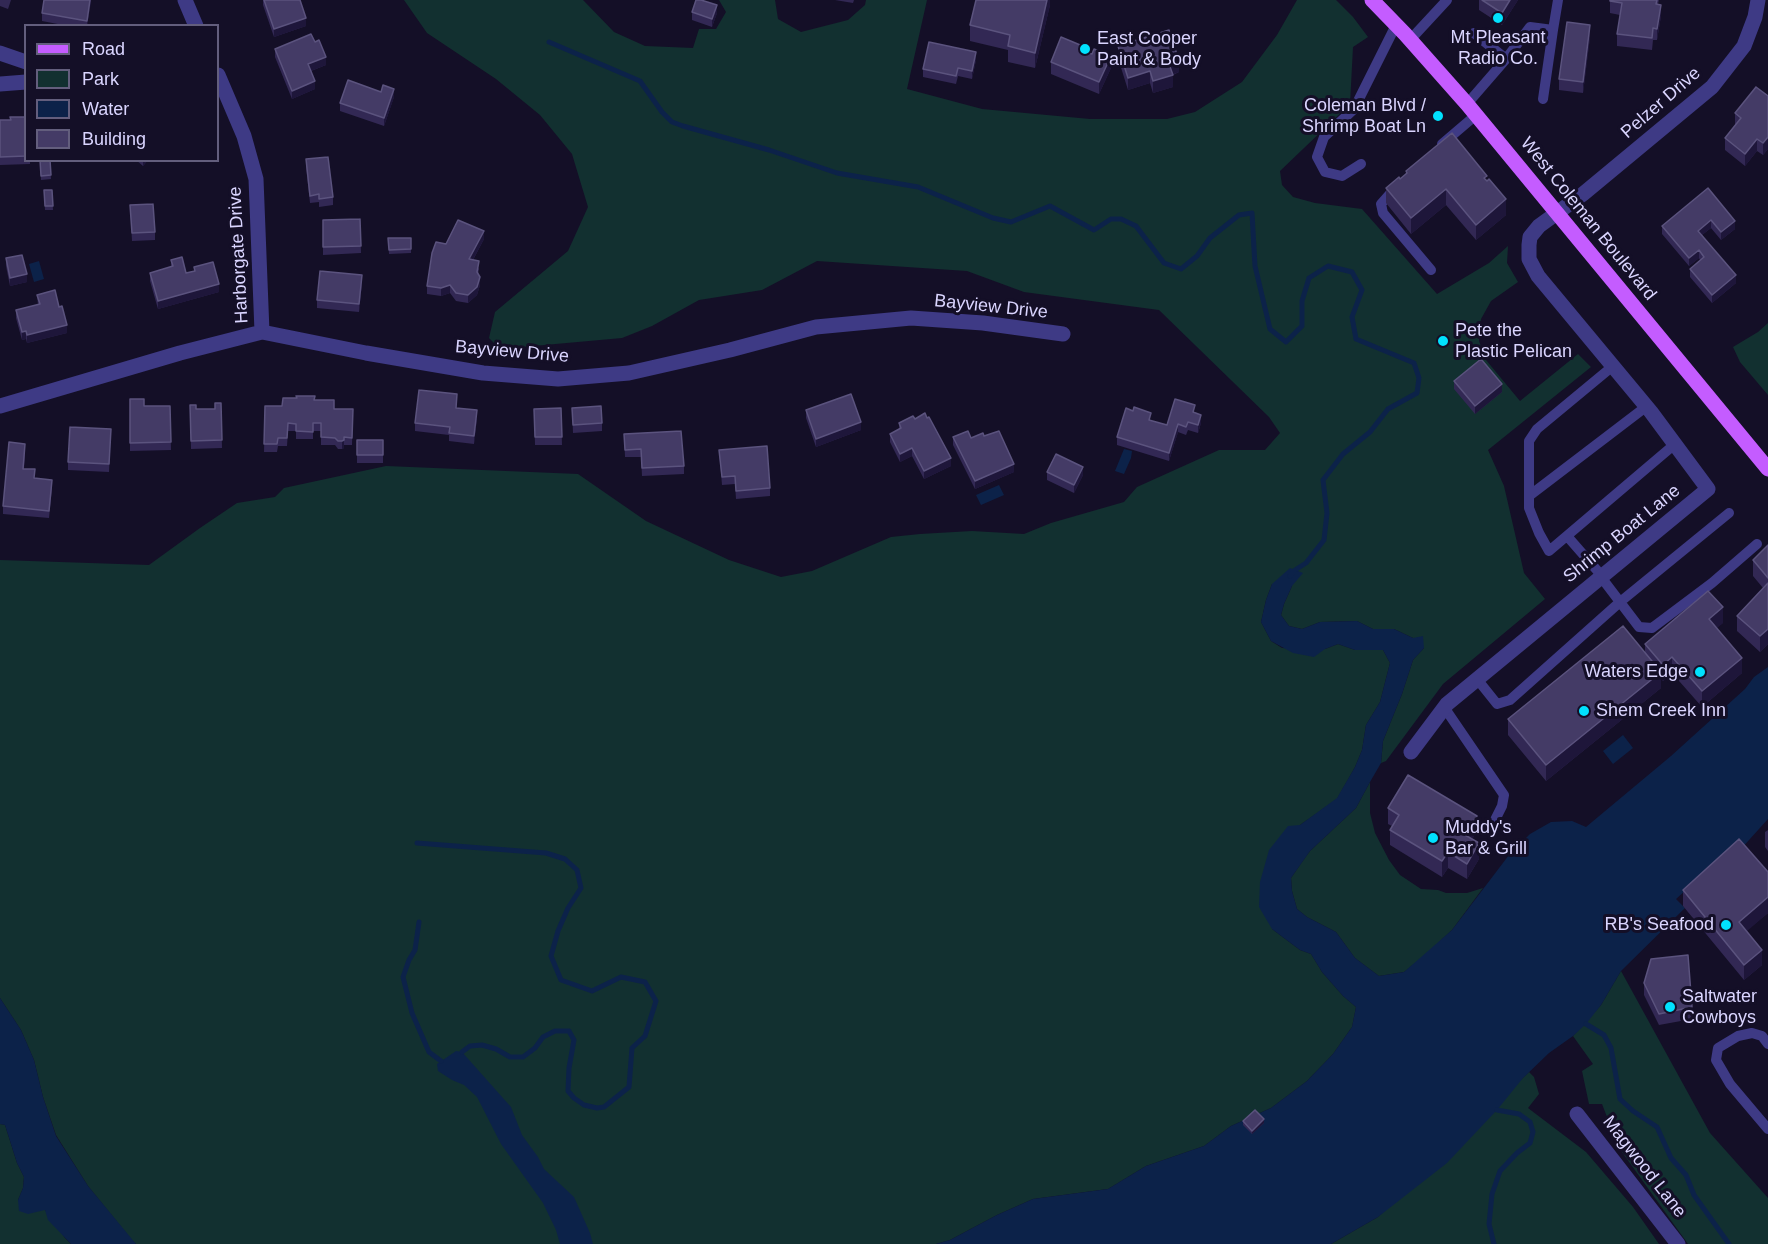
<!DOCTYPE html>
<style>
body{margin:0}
#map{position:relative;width:1768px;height:1244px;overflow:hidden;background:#140f27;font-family:Helvetica,sans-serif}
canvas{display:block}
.legend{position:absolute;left:24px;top:24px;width:195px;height:138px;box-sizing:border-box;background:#140f27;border:2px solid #635e7d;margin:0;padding:8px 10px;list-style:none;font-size:18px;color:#dad5ff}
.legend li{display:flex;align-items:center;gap:12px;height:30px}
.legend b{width:30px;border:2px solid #635e7d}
</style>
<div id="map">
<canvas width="1768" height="1244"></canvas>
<ul class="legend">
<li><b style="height:8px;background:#c45cff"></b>Road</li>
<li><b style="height:16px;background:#123030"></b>Park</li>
<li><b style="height:16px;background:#0c2249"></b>Water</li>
<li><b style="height:16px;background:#443b66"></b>Building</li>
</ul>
</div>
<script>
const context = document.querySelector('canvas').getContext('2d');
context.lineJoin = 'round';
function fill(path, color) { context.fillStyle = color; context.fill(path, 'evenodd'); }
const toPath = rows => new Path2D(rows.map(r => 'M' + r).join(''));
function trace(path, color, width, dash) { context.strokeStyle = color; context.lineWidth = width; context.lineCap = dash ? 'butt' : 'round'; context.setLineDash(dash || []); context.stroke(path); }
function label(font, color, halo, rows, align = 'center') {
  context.font = font + ' Helvetica,sans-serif'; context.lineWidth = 6; context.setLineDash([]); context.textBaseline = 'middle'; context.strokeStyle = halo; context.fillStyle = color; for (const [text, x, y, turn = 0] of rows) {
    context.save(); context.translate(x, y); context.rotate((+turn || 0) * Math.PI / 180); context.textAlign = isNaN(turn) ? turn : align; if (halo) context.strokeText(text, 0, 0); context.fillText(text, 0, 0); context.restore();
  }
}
fill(toPath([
 [404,0,583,0,614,32,645,46,693,48,699,29,716,29,726,12,719,0,775,0,778,19,801,32,848,20,865,5,866,0,927,0,907,89,982,109,1090,119,1167,119,1195,112,1242,82,1277,35,1297,0,1336,0,1353,17,1368,37,1353,47,1350,104,1280,171,1282,185,1293,197,1315,203,1362,209,1437,294,1489,263,1508,246,1507,263,1518,282,1491,301,1481,319,1479,341,1486,360,1520,401,1578,354,1591,367,1488,450,1504,486,1524,573,1545,599,1443,684,1386,761,1381,763,1383,741,1402,694,1413,660,1424,648,1413,638,1394,629,1373,629,1357,621,1320,622,1302,629,1289,626,1281,615,1284,604,1292,586,1272,584,1266,600,1261,622,1271,641,1282,648,1325,649,1338,644,1355,650,1383,650,1390,663,1380,702,1366,725,1362,750,1355,767,1337,799,1300,825,1272,929,1300,950,1311,954,1322,972,1343,996,1356,1007,1352,1027,1333,1054,1307,1081,1271,1108,1231,1126,1204,1146,1146,1166,1108,1189,1033,1199,997,1215,950,1240,936,1244,136,1244,131,1239,88,1186,56,1135,43,1097,34,1060,21,1030,0,998,0,560,149,565,200,528,237,503,275,497,284,488,386,466,578,474,646,521,729,560,781,577,812,571,891,537,920,534,972,531,1024,534,1051,523,1124,502,1137,487,1219,450,1265,450,1280,433,1269,417,1159,310,1024,292,967,271,817,261,762,290,699,300,652,326,622,338,500,349,489,338,495,312,568,251,588,207,572,154,540,115,496,79,427,33],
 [1768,323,1768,395,1740,362,1733,347,1758,332],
 [1370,782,1370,813,1375,833,1389,860,1400,875,1421,889,1438,890,1446,893,1467,893,1483,888,1452,930,1424,956,1404,972,1379,976,1355,958,1336,932,1307,917,1297,909,1292,891,1291,878,1302,862,1310,851,1356,808],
 [1621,971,1710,1133,1768,1198,1768,1244,1688,1244,1619,1148,1602,1104,1589,1104,1582,1071,1593,1064,1573,1036,1601,1005],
 [1529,1072,1534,1077,1539,1094,1528,1108,1586,1152,1633,1207,1659,1244,1331,1244,1378,1217],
 [0,1124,5,1125,17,1163,24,1177,23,1188,18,1200,45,1210,65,1238,71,1244,0,1244]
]), '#123030');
fill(toPath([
 [39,261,44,279,34,282,29,264],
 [1124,449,1132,451,1131,458,1124,474,1115,471],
 [999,485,1004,495,981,505,976,495],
 [1290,568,1303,573,1292,586,1284,604,1281,615,1289,626,1302,629,1320,622,1357,621,1373,629,1394,629,1413,638,1423,636,1424,648,1413,660,1402,694,1383,741,1381,763,1370,782,1356,808,1310,851,1291,878,1292,891,1297,909,1307,917,1336,932,1355,958,1379,976,1404,972,1452,930,1509,855,1530,834,1551,822,1572,821,1586,827,1671,756,1745,689,1754,677,1768,667,1768,819,1740,850,1735,846,1676,899,1685,908,1621,971,1601,1005,1586,1024,1573,1036,1549,1053,1523,1078,1497,1110,1447,1163,1378,1217,1331,1244,936,1244,950,1240,997,1215,1033,1199,1108,1189,1146,1166,1204,1146,1231,1126,1271,1108,1307,1081,1333,1054,1352,1027,1356,1007,1343,996,1322,972,1311,954,1300,950,1272,929,1259,907,1260,882,1269,850,1288,826,1300,825,1337,798,1355,767,1362,750,1366,725,1380,702,1390,663,1383,650,1355,650,1338,644,1325,649,1314,657,1293,653,1271,641,1261,622,1266,600,1272,584],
 [1623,735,1633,748,1613,764,1603,751],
 [0,998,21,1030,34,1060,43,1097,56,1136,88,1186,136,1244,71,1244,48,1220,45,1210,28,1214,19,1211,18,1200,23,1188,24,1177,17,1163,5,1125,0,1124],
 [456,1051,462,1052,511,1107,522,1135,538,1157,544,1169,574,1197,590,1233,593,1244,560,1244,556,1230,543,1203,501,1144,477,1097,464,1085,452,1080,438,1071,437,1064]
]), '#0c2249');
trace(toPath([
 [549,42,640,81,662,112,672,122,683,126,769,150,837,173,918,187,993,218,1011,222,1050,206,1094,230,1111,219,1121,219,1136,226,1164,263,1181,269,1197,256,1210,238,1239,215,1252,213,1255,266,1270,329,1286,342,1302,326,1302,301,1309,278,1328,266,1352,272,1362,290,1352,317,1356,339,1414,363,1419,378,1417,393,1388,409,1370,432,1343,454,1323,480,1327,513,1324,540,1306,563,1295,570,1290,576],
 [417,843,546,853,565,859,577,870,581,888,568,908,558,931,551,956,561,980,592,991,621,977,645,982,656,1001,645,1036,632,1048,629,1087,604,1107,597,1108,584,1105,574,1098,568,1091,569,1068,574,1040,569,1031,555,1031,543,1037,535,1048,523,1057,510,1057,496,1049,482,1045,470,1046,462,1052],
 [419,922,415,950,409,960,403,977,412,1013,429,1052,441,1061],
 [1586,1024,1604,1035,1611,1048,1620,1099,1633,1111,1657,1127,1671,1158,1686,1175,1694,1195,1729,1244],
 [1494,1244,1489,1224,1492,1194,1500,1171,1517,1153,1530,1143,1533,1132,1530,1122,1519,1114,1497,1110]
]), '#0c2249', 5);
trace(toPath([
 [1410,40,1447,0],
 [1506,59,1530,27,1553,30,1558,0],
 [1543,99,1553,30],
 [1467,104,1506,59,1474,33],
 [1442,144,1476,115],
 [1361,164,1342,176,1325,172,1317,157,1324,137,1354,109,1396,25],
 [1396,187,1381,204,1383,213,1431,270],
 [1613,366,1537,429,1529,441,1529,508,1539,533,1549,551,1675,444],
 [1529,496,1647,406],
 [1567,536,1602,576],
 [1601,577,1639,627,1652,628,1712,583,1757,544],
 [1477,679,1497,704,1510,700,1620,602,1729,513],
 [1444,707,1504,795,1502,806,1490,830],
 [1768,1044,1762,1036,1752,1033,1738,1036,1718,1048,1716,1060,1730,1084,1768,1129]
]), '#3e3a85', 10);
trace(toPath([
 [185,0,196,26],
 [0,53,26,62],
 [218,75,244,136,256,179,262,332],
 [0,84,26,82],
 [0,406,180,353,262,332,366,353,483,373,558,379,629,373,730,350,816,327,911,318,983,323,1063,334],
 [1411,752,1447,704,1708,489,1651,412,1538,276,1529,259,1529,245,1530,237,1539,226,1583,194,1712,87,1744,46,1755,17,1758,0],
 [1577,1114,1678,1244]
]), '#3e3a85', 15);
trace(toPath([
 [1372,0,1405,34,1467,104,1768,469]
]), '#c45cff', 15);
fill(toPath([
 [0,0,11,0,8,9,0,6],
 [91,0,87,26,68,26,42,21,42,13],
 [263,0,300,0,306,26,274,37,263,5],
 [835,0,854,0,853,3],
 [1050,0,1050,5,1035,68,1008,62,1008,50,970,41,970,25],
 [1479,0,1518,0,1502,25,1479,10],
 [1610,0,1659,0,1658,4,1661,16,1657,40,1653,40,1652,50,1617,46,1617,34,1620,15,1610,13],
 [692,12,717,13,712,27,692,20],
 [1590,37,1583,93,1559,90,1559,79],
 [1118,46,1179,72,1173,75,1173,87,1153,93,1150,83,1128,90,1118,58],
 [275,49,326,65,311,71,315,89,292,99,275,57],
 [976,60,972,79,958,76,956,84,923,77,923,69],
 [1051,62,1111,68,1099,94,1051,74],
 [1768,96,1768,149,1763,155,1757,151,1745,166,1725,150,1725,138,1735,125,1735,113],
 [394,97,384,126,340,111,340,103],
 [26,117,26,160,30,160,30,164,0,165,0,120,11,120],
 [306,159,333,197,333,205,319,207,319,202,310,203,306,167],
 [40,160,50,160,51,179,41,180],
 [136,160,148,160,143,166],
 [162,160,192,160,192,161,162,162],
 [1406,171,1506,215,1476,240,1446,205,1411,234,1386,203,1386,188,1406,174],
 [1708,188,1735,229,1721,240,1711,228,1702,235,1736,283,1712,303,1690,277,1690,269,1700,260,1699,258,1689,266,1662,234,1662,226],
 [44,190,52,190,53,210,45,210],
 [130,205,155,232,155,240,132,241],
 [360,219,361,253,323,255,323,220],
 [388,238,411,238,411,253,389,254],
 [484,239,473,260,479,269,478,274,480,285,477,295,468,303,456,301,450,293,441,296,427,294,427,286,446,244],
 [6,258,27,282,10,286,6,266],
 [171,260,186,273,194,271,194,267,219,292,158,309,150,281,150,273,171,267],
 [362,283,359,312,317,308,317,300],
 [37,295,67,333,27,343,26,339,22,340,16,318,16,310,38,305],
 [1454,381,1502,392,1475,414,1454,389],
 [130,399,144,406,170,406,171,450,130,451],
 [314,400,334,409,353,409,352,445,344,445,344,448,342,449,338,449,335,445,321,445,321,431,313,431,313,439,296,439,296,431,288,431,287,446,278,446,277,452,264,452,265,406,282,406],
 [457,402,456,408,477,418,474,444,449,441,449,435,415,431,415,423],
 [221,403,222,448,191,449,190,405,196,409,215,409],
 [561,408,562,445,535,445,534,409],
 [572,408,602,423,602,431,573,433],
 [806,410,861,430,816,447,806,418],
 [1195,413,1201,423,1198,433,1188,430,1186,435,1178,432,1169,461,1117,445,1117,437,1167,425],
 [915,419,951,466,924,479,912,456,900,462,890,442,890,434,899,429,899,423],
 [111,429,109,472,68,470,68,462],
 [624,434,684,466,684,474,642,476,641,457,625,457],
 [984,436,1014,472,975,489,953,445,953,437,971,438],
 [357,440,383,440,383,463,357,463],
 [719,450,770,488,770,496,736,499,735,484,722,485],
 [25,452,24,469,35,478,52,488,49,518,3,514,3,506],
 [1047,472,1083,475,1074,493,1047,480],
 [1768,545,1768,644,1760,652,1737,631,1737,616,1763,588,1753,576,1753,560],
 [1723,623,1716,628,1742,673,1702,707,1672,673,1663,681,1661,678,1661,688,1546,781,1508,735,1508,719,1645,653,1645,644],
 [1388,808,1477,832,1472,839,1479,859,1467,879,1448,868,1442,877,1390,845,1390,830,1392,826,1388,824],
 [1768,830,1768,851,1765,847,1765,832],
 [1768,872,1768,913,1746,931,1762,965,1744,980,1683,906,1683,890],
 [1644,983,1692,1007,1692,1019,1659,1025,1644,995],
 [1243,1121,1264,1123,1252,1134,1243,1125]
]), '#322854');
fill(toPath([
 [90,0,91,3,87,26,87,21],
 [1047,0,1050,0,1050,5,1035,68,1035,53],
 [1510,0,1518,0,1502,25,1502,13],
 [717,5,717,13,712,27,712,19],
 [1661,5,1661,16,1657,40,1657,29],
 [306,18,306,26,274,37,274,29],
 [1590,25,1590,37,1583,93,1583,82],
 [976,52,976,60,972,79,972,71],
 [1111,56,1111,68,1099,94,1099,82],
 [326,57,326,65,308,72,308,64],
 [1179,61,1179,72,1169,76,1169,64],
 [1150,71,1150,83,1128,90,1128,78],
 [1173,75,1173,87,1153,93,1153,81],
 [315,81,315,89,292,99,292,91],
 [394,89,394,97,384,126,384,118],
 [1768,137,1768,149,1763,155,1763,143],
 [1757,139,1757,151,1745,166,1745,154],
 [145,160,148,160,143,166,143,162],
 [1446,189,1446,205,1411,234,1411,218],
 [1506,199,1506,215,1476,240,1476,225],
 [1711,220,1711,228,1698,238,1698,231],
 [1735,221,1735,229,1721,240,1721,232],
 [484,231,484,239,469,267,469,259],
 [1699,250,1699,258,1689,266,1689,258],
 [27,274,27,282,10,286,10,278],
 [362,275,362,283,359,312,359,304],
 [1736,275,1736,283,1712,303,1712,295],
 [480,277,480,285,477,295,468,303,468,295],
 [219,284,219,292,158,309,158,301],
 [450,285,450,293,441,296,441,288],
 [67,325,67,333,27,343,27,335],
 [26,331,26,339,22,340,22,332],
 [1502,384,1502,392,1475,414,1475,406],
 [477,410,477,418,474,444,474,436],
 [1201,415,1201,423,1198,433,1198,425],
 [861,422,861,430,816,447,816,439],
 [1178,424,1178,432,1169,461,1169,453],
 [344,440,344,448,342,449,342,441],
 [912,448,912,456,900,462,900,454],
 [951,458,951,466,924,479,924,471],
 [1014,464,1014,472,975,489,975,481],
 [1083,467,1083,475,1074,493,1074,485],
 [1723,607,1723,623,1709,635,1709,619],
 [1768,629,1768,644,1760,652,1760,636],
 [1672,657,1672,673,1663,681,1663,665],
 [1742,658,1742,673,1702,707,1702,691],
 [1661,672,1661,688,1546,781,1546,765],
 [1477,816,1477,832,1465,850,1465,835],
 [1479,843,1479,859,1467,879,1467,864],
 [1448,852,1448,868,1442,877,1442,861],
 [1768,897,1768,913,1739,938,1739,922],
 [1762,950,1762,965,1744,980,1744,965],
 [1264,1119,1264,1123,1252,1134,1252,1131]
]), '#1e163a');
const building = toPath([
 [44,0,90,0,87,21,42,13,44,0],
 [264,0,300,0,306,18,274,29,264,0],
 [696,0,701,0,717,5,712,19,692,12,696,0],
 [976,0,1047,0,1035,53,1008,46,1010,35,970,25,976,0],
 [1482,0,1510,0,1502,13,1482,0],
 [1610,0,1657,0,1656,4,1661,5,1657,29,1653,28,1652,38,1617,34,1622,3,1610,1,1610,0],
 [1567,22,1590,25,1583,82,1559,79,1567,22],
 [1169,30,1179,61,1169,64,1173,75,1153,81,1150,71,1128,78,1118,46,1169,30],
 [311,34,315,42,319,40,326,57,308,64,315,81,292,91,275,49,311,34],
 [1061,37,1085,47,1083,51,1092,54,1094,49,1111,56,1099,82,1051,62,1061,37],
 [929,42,976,52,972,71,958,68,956,76,923,69,929,42],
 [348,80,381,92,383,85,394,89,384,118,340,103,348,80],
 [1756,87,1768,96,1768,137,1763,143,1757,139,1745,154,1725,138,1741,118,1735,113,1756,87],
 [10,117,26,117,26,156,0,157,0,120,11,120,10,117],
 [1452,133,1487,176,1484,178,1487,181,1489,179,1506,199,1476,225,1446,189,1411,218,1386,188,1399,177,1400,179,1407,173,1406,171,1452,133],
 [328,157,333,197,319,199,319,194,310,196,306,159,328,157],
 [40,160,50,160,51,175,41,176,40,160],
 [1708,188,1735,221,1721,232,1711,220,1698,231,1736,275,1712,295,1690,269,1704,257,1699,250,1689,258,1662,226,1708,188],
 [44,190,52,190,53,206,45,206,44,190],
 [153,204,155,232,132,233,130,205,153,204],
 [360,219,361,246,323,247,323,220,360,219],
 [458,220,484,231,469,259,479,261,477,272,480,277,477,287,468,295,456,293,450,285,441,288,427,286,432,253,436,242,446,244,458,220],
 [388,238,411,238,411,249,389,250,388,238],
 [22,255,27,274,10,278,6,258,22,255],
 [182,257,186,273,195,271,194,267,213,262,219,284,158,301,150,273,173,266,171,260,182,257],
 [320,271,362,275,359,304,317,300,320,271],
 [55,290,59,307,62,306,67,325,27,335,26,331,22,332,16,310,40,304,37,295,55,290],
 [1481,359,1502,384,1475,406,1454,381,1481,359],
 [419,390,457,394,456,408,477,410,474,436,449,433,450,427,415,423,419,390],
 [851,394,861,422,816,439,806,410,851,394],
 [296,396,315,396,314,400,334,400,334,409,353,409,352,438,344,437,344,440,342,441,338,441,335,438,321,437,321,423,313,423,313,432,296,431,296,424,288,423,287,438,278,438,277,444,264,444,265,406,282,406,283,398,297,398,296,396],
 [130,399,144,399,144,406,170,406,171,442,130,443,130,399],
 [1175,399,1195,405,1193,412,1201,415,1198,425,1188,422,1186,427,1178,424,1169,453,1117,437,1126,408,1133,411,1134,407,1151,413,1149,420,1167,425,1175,399],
 [215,403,221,403,222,440,191,441,190,405,196,405,196,409,215,409,215,403],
 [601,406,602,423,573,425,572,408,601,406],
 [561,408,562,437,535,437,534,409,561,408],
 [925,413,927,418,929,417,951,458,924,471,912,448,900,454,890,434,901,428,899,423,913,416,915,419,925,413],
 [70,427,111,429,109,464,68,462,70,427],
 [681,431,684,466,642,468,641,449,625,450,624,434,681,431],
 [968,431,971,438,983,433,984,436,999,431,1014,464,975,481,953,437,968,431],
 [357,440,383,440,383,455,357,455,357,440],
 [9,442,25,444,23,469,35,469,34,478,52,480,49,511,3,506,9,442],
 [767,446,770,488,736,491,735,476,722,477,719,450,767,446],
 [1056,454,1083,467,1074,485,1047,472,1056,454],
 [1768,545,1768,578,1753,560,1768,545],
 [1768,583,1768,629,1760,636,1737,616,1768,583],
 [1708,591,1723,607,1709,619,1742,658,1702,691,1672,657,1663,665,1645,644,1708,591],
 [1623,626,1661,672,1546,765,1508,719,1623,626],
 [1408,775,1477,816,1465,835,1479,843,1467,864,1448,852,1442,861,1390,830,1399,815,1388,808,1408,775],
 [1739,839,1768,872,1768,897,1739,922,1762,950,1744,965,1683,890,1739,839],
 [1688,955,1692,1007,1659,1014,1644,983,1651,959,1688,955],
 [1255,1110,1264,1119,1252,1131,1243,1121,1255,1110]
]);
fill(building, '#443b66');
trace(building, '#5b537e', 1.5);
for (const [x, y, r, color] of [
 [1498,18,6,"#01e1fe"],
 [1085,49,6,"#01e1fe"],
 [1438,116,6,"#01e1fe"],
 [1443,341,6,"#01e1fe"],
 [1700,672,6,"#01e1fe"],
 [1584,711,6,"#01e1fe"],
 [1433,838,6,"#01e1fe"],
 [1726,925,6,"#01e1fe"],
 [1670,1007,6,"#01e1fe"]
]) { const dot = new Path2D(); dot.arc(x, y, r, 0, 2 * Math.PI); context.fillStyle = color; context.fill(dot); trace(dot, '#140f27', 2); }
label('18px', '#dad5ff', '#140f27', [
 ["Mt Pleasant",1498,38,"center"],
 ["Radio Co.",1498,59,"center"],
 ["East Cooper",1097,39],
 ["Paint & Body",1097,60],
 ["Coleman Blvd /",1426,106,"right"],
 ["Shrimp Boat Ln",1426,127,"right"],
 ["Pete the",1455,331],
 ["Plastic Pelican",1455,352],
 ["Waters Edge",1688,672,"right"],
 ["Shem Creek Inn",1596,711],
 ["Muddy's",1445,828],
 ["Bar & Grill",1445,849],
 ["RB's Seafood",1714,925,"right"],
 ["Saltwater",1682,997],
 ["Cowboys",1682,1018]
], 'left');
label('18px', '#dad5ff', '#140f27', [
 ["Pelzer Drive",1661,103,-41],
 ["West Coleman Boulevard",1588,219,51],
 ["Harborgate Drive",239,255,-93],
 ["Bayview Drive",991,307,6],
 ["Bayview Drive",512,352,5],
 ["Shrimp Boat Lane",1622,534,-39],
 ["Magwood Lane",1644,1167,52]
]);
</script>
